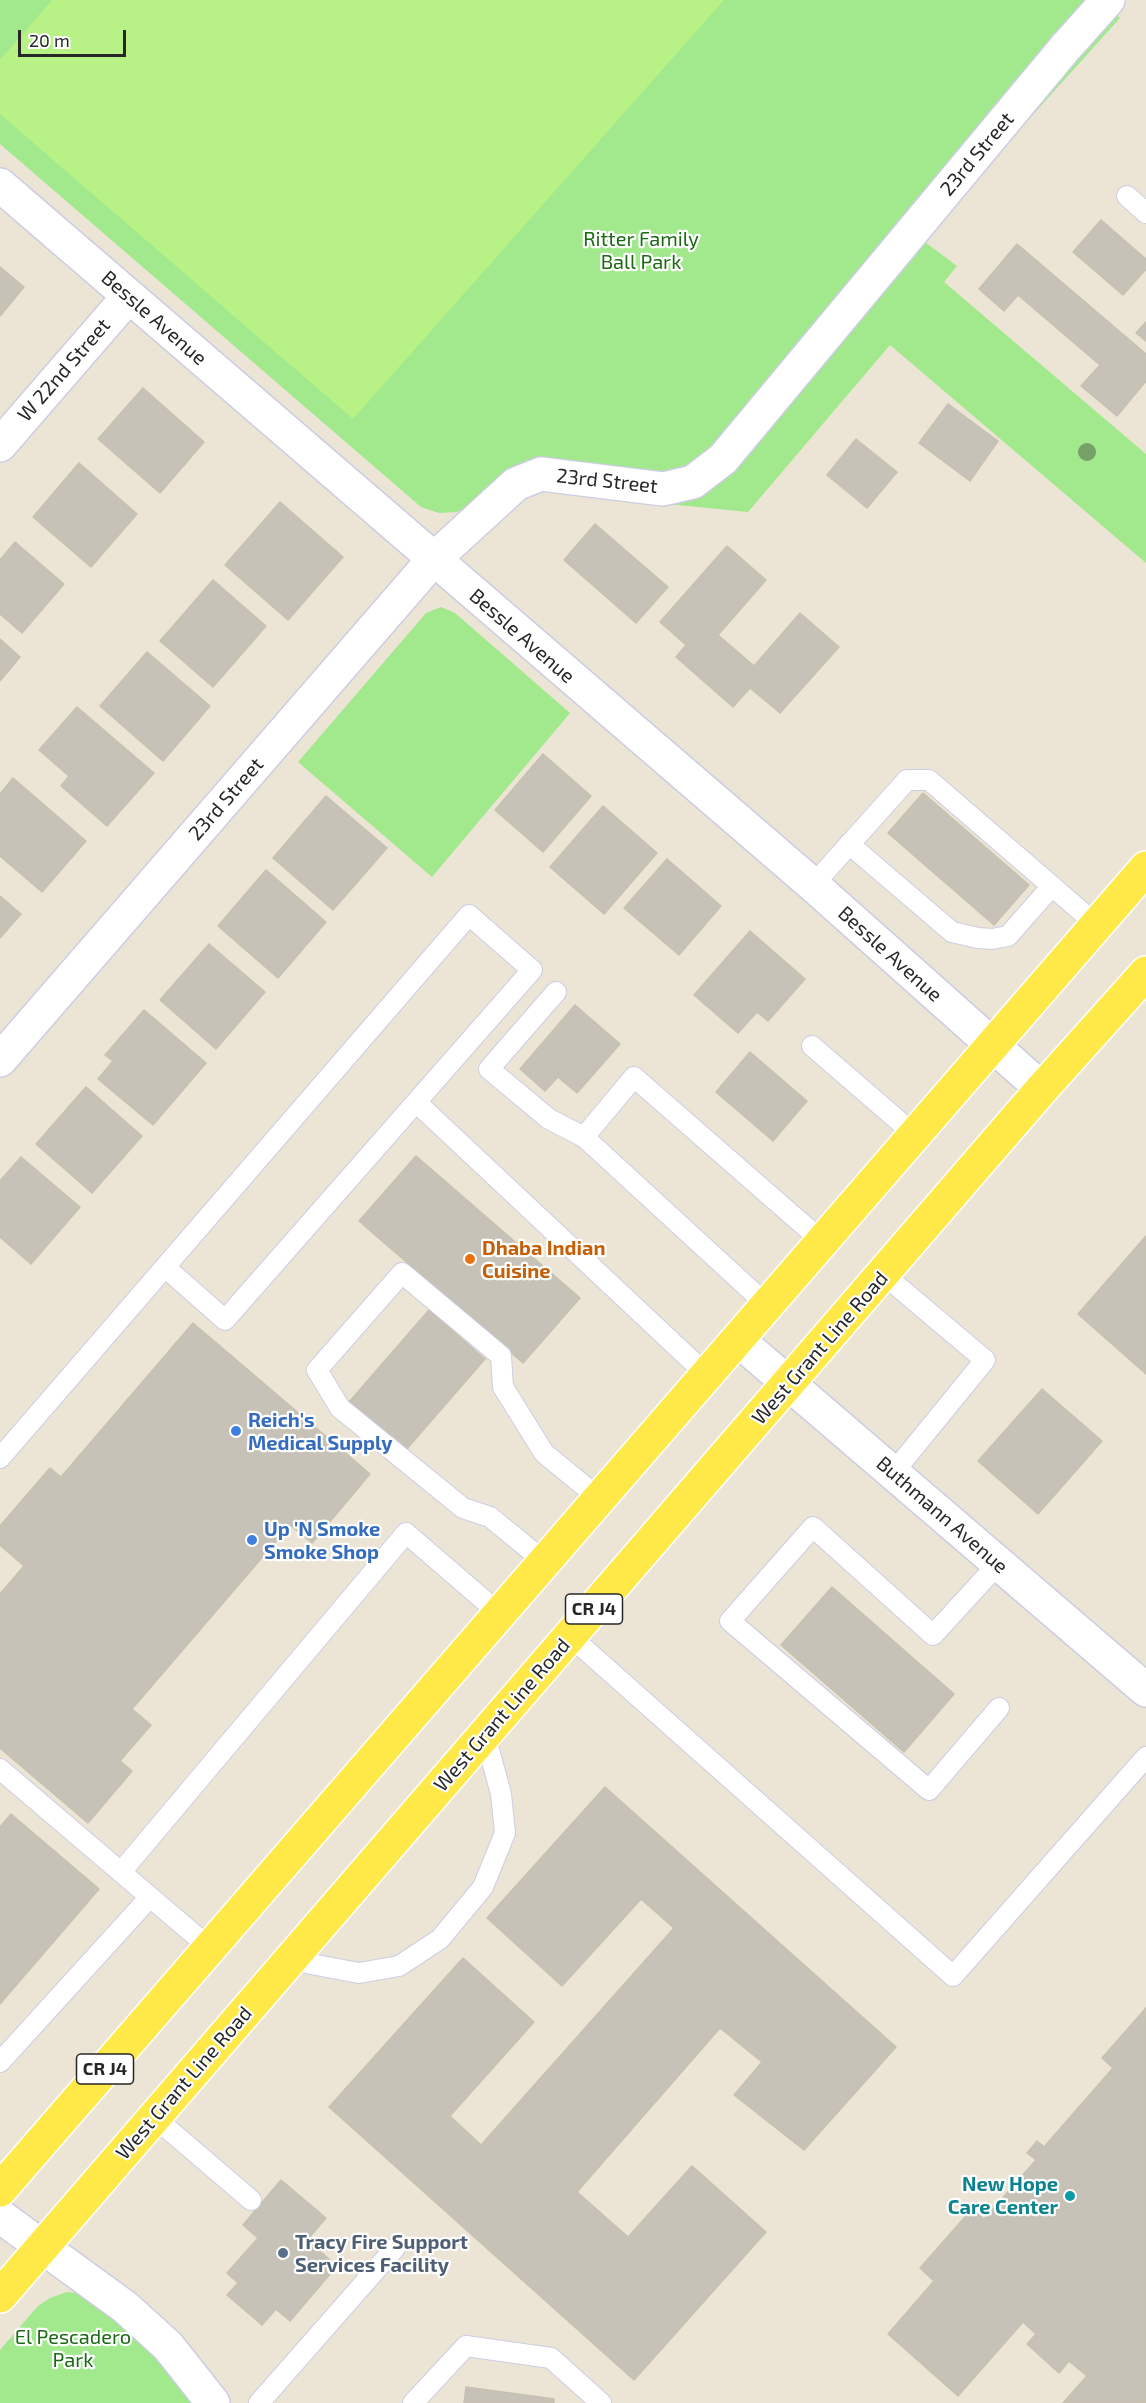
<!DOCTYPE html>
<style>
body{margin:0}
#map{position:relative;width:1146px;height:2403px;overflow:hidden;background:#ece5d6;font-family:"Exo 2",sans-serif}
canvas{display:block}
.scale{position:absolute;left:18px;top:30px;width:108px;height:27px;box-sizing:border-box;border:3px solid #272727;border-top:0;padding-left:8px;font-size:18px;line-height:21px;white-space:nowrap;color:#272727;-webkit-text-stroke:4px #fff;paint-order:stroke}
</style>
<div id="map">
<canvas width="1146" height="2403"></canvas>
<div class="scale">20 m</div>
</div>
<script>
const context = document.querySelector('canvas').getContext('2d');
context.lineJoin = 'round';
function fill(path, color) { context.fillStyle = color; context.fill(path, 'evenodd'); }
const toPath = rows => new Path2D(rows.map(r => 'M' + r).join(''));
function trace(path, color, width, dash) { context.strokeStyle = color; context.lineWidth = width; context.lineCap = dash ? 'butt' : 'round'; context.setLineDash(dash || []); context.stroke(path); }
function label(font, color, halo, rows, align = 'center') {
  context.font = font + ' "Exo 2",sans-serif'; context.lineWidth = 4.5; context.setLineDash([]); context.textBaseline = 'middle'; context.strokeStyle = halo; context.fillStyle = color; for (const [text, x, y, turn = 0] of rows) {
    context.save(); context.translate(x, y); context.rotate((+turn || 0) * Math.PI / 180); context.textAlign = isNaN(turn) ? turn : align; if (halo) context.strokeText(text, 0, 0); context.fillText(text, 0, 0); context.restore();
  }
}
fill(toPath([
 [0,0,1100,0,1120,18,921,239,957,266,944,282,1146,454,1146,563,890,345,748,512,557,493,513,472,478,501,457,512,439,513,421,507,0,144],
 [441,607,455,613,570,713,432,877,298,762,426,613],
 [67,2292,86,2294,160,2360,197,2403,0,2403,0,2350,38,2306,50,2298]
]), '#a1e98c');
fill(toPath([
 [52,0,724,0,353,419,0,114,0,60]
]), '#b8f286');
const building = toPath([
 [1101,220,1146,259,1146,269,1123,295,1073,252,1101,220],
 [1017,244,1146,354,1146,381,1117,416,1081,386,1100,365,1018,295,1004,311,979,289,1017,244],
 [0,267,24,287,0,316,0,267],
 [1146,322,1146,341,1136,333,1146,322],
 [143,388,204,442,160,493,98,439,143,388],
 [948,404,998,441,970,481,919,443,948,404],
 [856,439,897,472,867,508,827,475,856,439],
 [79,463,137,514,91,567,33,517,79,463],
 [280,502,343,557,288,620,225,565,280,502],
 [595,524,668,587,636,623,564,560,595,524],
 [15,542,64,584,22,633,0,614,0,560,15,542],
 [727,546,766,580,718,635,754,666,800,613,839,647,780,713,750,688,733,707,676,657,686,645,660,622,727,546],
 [213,580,266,626,213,687,160,641,213,580],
 [0,639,20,657,0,681,0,639],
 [147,652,210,706,163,761,100,706,147,652],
 [77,707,154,773,107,826,61,786,69,776,39,750,77,707],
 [543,754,591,796,543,852,495,810,543,754],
 [13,778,86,841,42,892,0,856,0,794,13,778],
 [923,793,1029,885,994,925,888,833,923,793],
 [326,796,387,848,333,910,273,858,326,796],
 [603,806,657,853,604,914,550,867,603,806],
 [667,859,721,906,679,955,624,908,667,859],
 [266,870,326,922,278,978,218,926,266,870],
 [0,896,21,914,0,938,0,896],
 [750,931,805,979,768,1021,757,1012,738,1033,694,995,750,931],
 [209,944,265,992,216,1049,160,1000,209,944],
 [575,1005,620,1044,577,1093,558,1077,545,1091,520,1069,575,1005],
 [144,1010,206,1063,153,1125,98,1079,113,1061,105,1055,144,1010],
 [750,1052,807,1101,773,1141,716,1092,750,1052],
 [86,1087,142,1136,92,1193,36,1144,86,1087],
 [416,1156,580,1298,523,1363,359,1221,416,1156],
 [21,1157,80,1207,31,1264,0,1237,0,1181,21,1157],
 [1146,1236,1146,1374,1078,1314,1146,1236],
 [429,1310,485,1359,405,1451,349,1402,429,1310],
 [193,1323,370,1474,312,1543,290,1525,132,1709,151,1725,120,1761,132,1771,88,1823,0,1748,0,1594,24,1566,0,1545,0,1526,50,1468,61,1477,193,1323],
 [1042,1389,1102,1441,1038,1514,978,1461,1042,1389],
 [832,1587,954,1694,904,1752,781,1645,832,1587],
 [605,1787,896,2047,804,2150,734,2095,762,2062,720,2028,577,2192,628,2237,692,2166,766,2232,634,2380,329,2107,463,1958,534,2022,450,2116,481,2145,674,1928,641,1899,562,1986,487,1918,605,1787],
 [11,1814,99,1889,0,2004,0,1827,11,1814],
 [1146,2008,1146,2182,1082,2256,1143,2309,1146,2305,1146,2403,1063,2403,1087,2376,1069,2361,1059,2373,1027,2344,1036,2334,1023,2322,958,2396,888,2334,934,2281,920,2268,972,2209,984,2219,1036,2160,1027,2153,1037,2141,1044,2147,1113,2068,1102,2058,1146,2008],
 [281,2180,326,2218,307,2240,337,2266,290,2321,276,2309,262,2325,227,2295,238,2283,227,2273,258,2238,243,2225,281,2180],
 [1146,2182,1146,2305,1143,2309,1082,2256,1146,2182],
 [466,2387,554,2399,554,2403,464,2403,466,2387]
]);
fill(building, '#c7c2b7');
trace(building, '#c7c1b0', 1.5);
const service = toPath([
 [1127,196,1146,213],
 [849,844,952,932,978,938,992,939,1008,936,1052,886],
 [813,885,907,780,929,780,1097,925],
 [556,992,489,1069,549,1119,584,1137],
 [812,1046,915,1135],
 [416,1102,707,1375],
 [883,1274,985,1360,893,1473],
 [768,1306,584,1137,634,1077,823,1242],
 [0,1458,469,915,532,970,225,1320,165,1267],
 [545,1562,490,1517,463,1508,340,1408,317,1370,402,1273,501,1356,503,1387,544,1453,600,1499],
 [999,1563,933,1635,813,1527,730,1621,929,1790,999,1708],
 [570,1636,953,1976,1146,1757],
 [0,1769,210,1948],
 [121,1872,406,1533,500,1614],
 [290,1960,359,1973,399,1966,440,1939,483,1887,505,1833,501,1794,485,1735],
 [0,2062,150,1897],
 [154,2117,251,2200],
 [259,2403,395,2248],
 [413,2403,466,2346,551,2358,601,2403]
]);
const minor = toPath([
 [0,185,813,885,1042,1089],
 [0,445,129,296],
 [0,1060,433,560,516,484,541,474,663,489,693,482,723,459,1065,48,1108,0],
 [738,1340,1146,1690],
 [0,2216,125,2307,168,2346,213,2403]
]);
const primary = toPath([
 [0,2190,1146,868],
 [0,2296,1042,1089,1146,973]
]);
trace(service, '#cccde2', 22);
trace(minor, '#cccde2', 36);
trace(primary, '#fff', 36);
trace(service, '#fff', 20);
trace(minor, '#fff', 33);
trace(primary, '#ffe949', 33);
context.fillStyle = '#78a16a';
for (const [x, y] of [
 [1087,452]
]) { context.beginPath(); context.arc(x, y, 9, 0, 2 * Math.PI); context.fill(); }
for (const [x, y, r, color] of [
 [470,1259,6,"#e8710a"],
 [236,1431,6,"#3f7fe0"],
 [252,1540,6,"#3f7fe0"],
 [1070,2196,6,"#0f9aa8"],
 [283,2253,6,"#5c6f8a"]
]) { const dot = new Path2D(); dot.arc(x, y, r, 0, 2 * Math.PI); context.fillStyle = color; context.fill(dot); trace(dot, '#fff', 2); }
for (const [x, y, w] of [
 [594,1609,57],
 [105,2069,57]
]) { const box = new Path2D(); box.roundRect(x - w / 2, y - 15, w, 30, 4.5); context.fillStyle = '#fff'; context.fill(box); trace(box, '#272727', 1.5); }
label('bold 18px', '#272727', null, [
 ["CR J4",594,1609],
 ["CR J4",105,2069]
]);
label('20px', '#272727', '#fff', [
 ["23rd Street",977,154,-50],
 ["Bessle Avenue",154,318,41],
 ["W 22nd Street",64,370,-49],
 ["23rd Street",607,481,6],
 ["Bessle Avenue",522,636,41],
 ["23rd Street",226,799,-49],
 ["Bessle Avenue",890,954,42],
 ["West Grant Line Road",820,1348,-49],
 ["Buthmann Avenue",942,1515,41],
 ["West Grant Line Road",502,1715,-49],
 ["West Grant Line Road",184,2083,-49]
]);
label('20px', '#1a6a12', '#fff', [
 ["Ritter Family",641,239],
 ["Ball Park",641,262],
 ["El Pescadero",73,2337],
 ["Park",73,2360]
]);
label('bold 20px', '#c56008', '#fff', [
 ["Dhaba Indian",482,1248],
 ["Cuisine",482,1271]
], 'left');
label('bold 20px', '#366cbe', '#fff', [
 ["Reich's",248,1420],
 ["Medical Supply",248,1443],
 ["Up 'N Smoke",264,1529],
 ["Smoke Shop",264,1552]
], 'left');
label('bold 20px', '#0d838f', '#fff', [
 ["New Hope",1058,2184],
 ["Care Center",1058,2207]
], 'right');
label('bold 20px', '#4e5e75', '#fff', [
 ["Tracy Fire Support",295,2242],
 ["Services Facility",295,2265]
], 'left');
</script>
